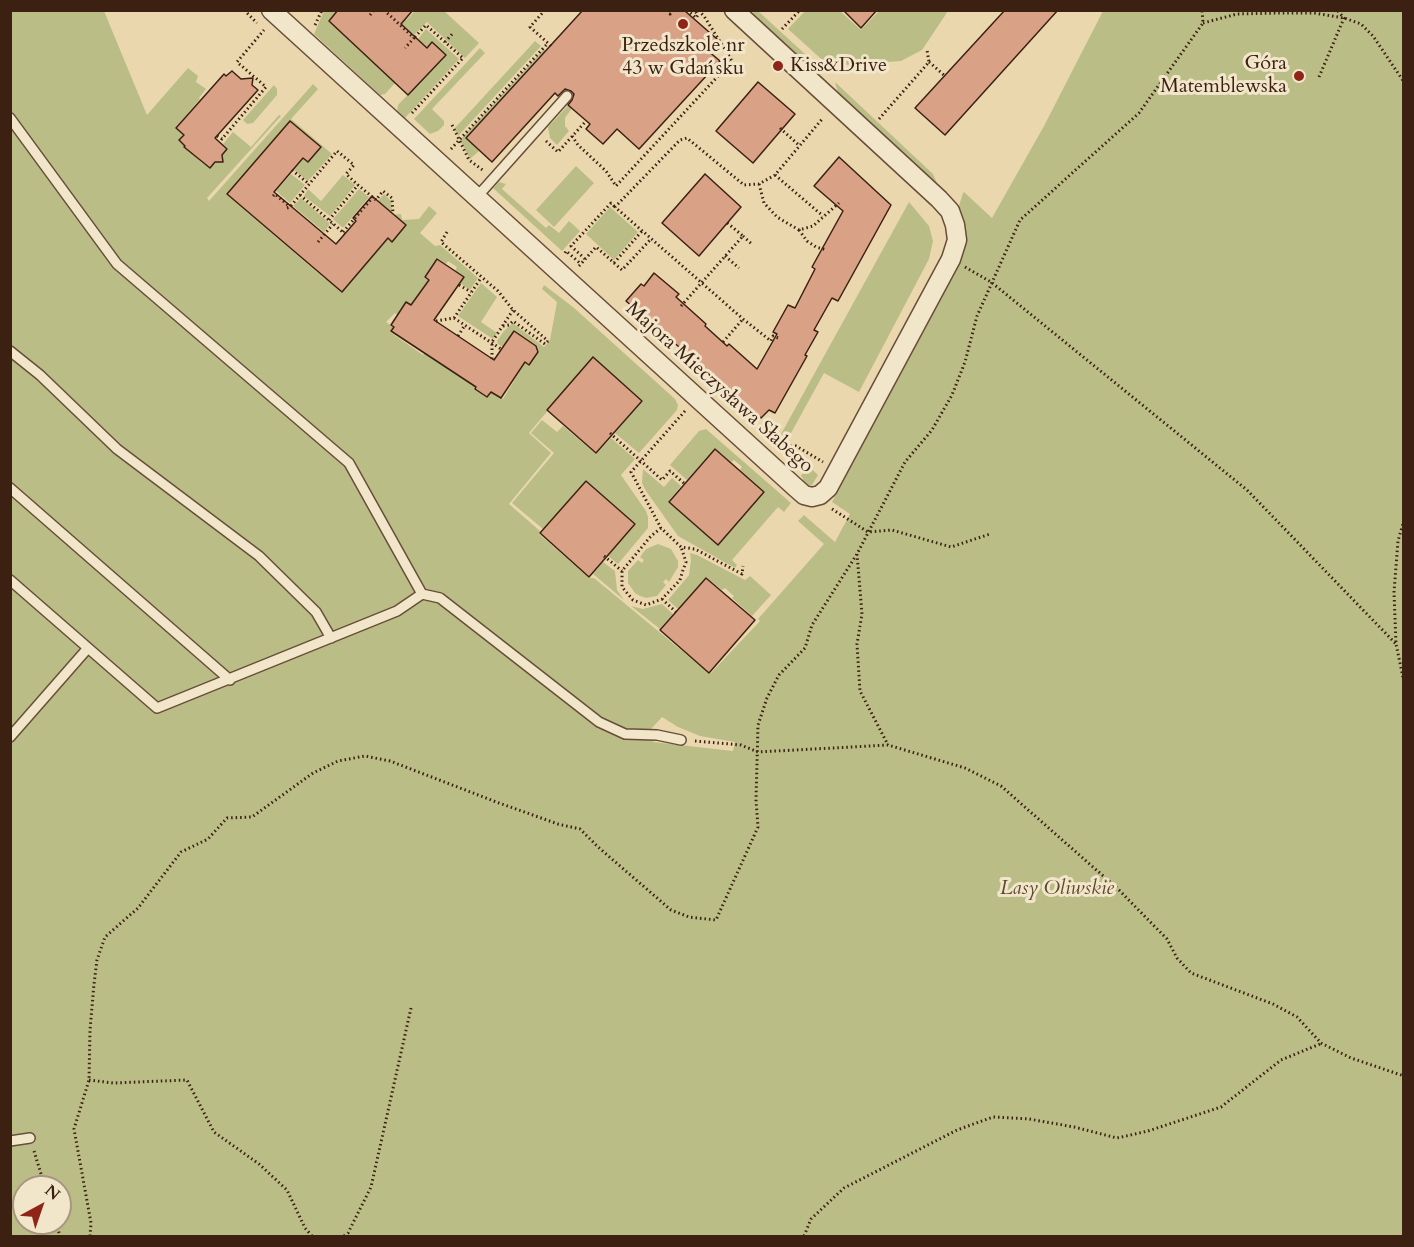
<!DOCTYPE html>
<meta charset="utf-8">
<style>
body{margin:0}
#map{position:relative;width:1414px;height:1247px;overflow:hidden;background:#ead7ae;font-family:Cardo,serif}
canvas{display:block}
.frame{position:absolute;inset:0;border:12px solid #3c2012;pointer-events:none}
.north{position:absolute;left:12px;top:1175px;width:60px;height:60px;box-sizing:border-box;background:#f1e5ca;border:2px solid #a99680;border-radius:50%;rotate:40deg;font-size:16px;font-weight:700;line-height:24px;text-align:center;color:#3c2012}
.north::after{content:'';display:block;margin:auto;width:21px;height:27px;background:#8f2418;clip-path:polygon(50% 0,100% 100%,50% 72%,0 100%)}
</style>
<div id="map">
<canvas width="1414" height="1247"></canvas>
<div class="frame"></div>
<div class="north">N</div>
</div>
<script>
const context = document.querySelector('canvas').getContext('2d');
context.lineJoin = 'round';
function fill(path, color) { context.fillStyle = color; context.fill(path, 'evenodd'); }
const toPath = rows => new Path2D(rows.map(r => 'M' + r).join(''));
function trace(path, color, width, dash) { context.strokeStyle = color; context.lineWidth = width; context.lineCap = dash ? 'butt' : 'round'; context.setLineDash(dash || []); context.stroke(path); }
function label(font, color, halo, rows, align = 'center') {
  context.font = font + ' Cardo,serif'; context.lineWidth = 6; context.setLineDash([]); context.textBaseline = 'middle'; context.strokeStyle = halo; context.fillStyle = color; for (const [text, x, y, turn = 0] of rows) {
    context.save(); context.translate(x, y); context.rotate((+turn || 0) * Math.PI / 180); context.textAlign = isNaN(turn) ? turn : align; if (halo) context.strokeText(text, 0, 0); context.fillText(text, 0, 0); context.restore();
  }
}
fill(toPath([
 [10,11,104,11,147,115,188,68,198,76,196,82,206,89,199,98,200,99,176,127,184,134,179,140,202,163,210,168,228,149,223,144,233,132,251,147,279,115,281,116,207,198,209,201,313,84,318,89,291,119,332,154,308,181,294,170,312,148,288,127,227,195,325,279,377,242,382,246,397,228,373,207,384,194,391,201,392,215,401,214,402,220,419,219,429,206,437,213,420,233,435,246,440,245,478,278,470,290,460,283,464,277,455,271,457,267,448,261,446,264,437,258,424,277,428,280,411,305,406,302,397,315,395,313,386,322,393,327,390,332,423,355,427,350,442,365,461,377,463,374,478,384,475,389,487,397,491,392,503,399,525,363,529,366,539,352,537,346,514,331,503,347,498,344,497,341,504,331,513,323,544,347,550,340,557,302,542,289,544,285,573,307,675,399,678,405,677,410,639,453,615,433,643,401,593,357,529,433,551,453,509,504,540,531,539,534,589,578,594,578,710,674,760,621,758,619,824,544,798,521,804,515,835,542,850,514,832,502,956,271,963,250,965,235,959,206,963,193,964,192,992,218,1044,126,1103,11,1403,11,1403,1236,11,1236],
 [662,717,678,727,700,736,735,742,733,751,653,742,651,729],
 [24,1187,60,1187,60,1223,24,1223],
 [324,11,337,11,329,21,395,83,385,94,380,95,314,34],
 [387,11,396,11,406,20,415,11,444,11,479,43,465,58,427,22,414,35],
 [752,11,758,11,816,64,808,65,755,16],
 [805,11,840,11,861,30,879,11,948,11,922,50,901,61,829,66,788,29],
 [426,29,459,59,404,119,397,113,398,105,446,55,432,42,427,47,418,39],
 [535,41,541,46,458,136,454,129],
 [480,48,485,53,432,109,444,121,444,125,438,131,430,134,414,119],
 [544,49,546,51,466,138,479,151,470,159,460,140],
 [835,82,933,174,939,188,838,93],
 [274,85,277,89,277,95,253,123,247,124,243,120],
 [577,96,579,98,565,118,565,126,569,131,557,145,550,138,548,127],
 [576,166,594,183,554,227,536,210],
 [291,174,305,185,290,203,276,191],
 [343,175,355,185,330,216,304,196,308,189,321,201],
 [499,182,506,184,502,189,546,228,549,225,559,233,569,221,580,231,562,251,493,188],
 [359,189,369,197,344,227,342,227,333,219],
 [301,198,329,223,329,225,324,232,293,206],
 [909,202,929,226,933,241,929,259,859,392,824,373,785,444,818,475,812,485,808,485,802,482,803,478,801,476,804,471,775,445],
 [610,207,638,232,614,260,586,234],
 [481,283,497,297,481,322,497,333,493,339,458,316],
 [542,420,557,432,563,426,596,454,611,438,635,459,621,475,646,511,648,517,648,528,618,564,608,556,636,524,586,480,543,529,512,503,554,453,531,433],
 [706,429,791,503,784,512,778,507,732,560,737,565,735,568,678,536,646,491,642,483,643,469,664,487,672,478,681,486,668,502,718,545,765,492,740,470,742,467,734,460,731,462,715,448,687,480,670,465,699,431],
 [658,544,671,549,678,561,678,567,669,582,666,579,663,582,666,585,657,596,646,598,640,596,635,593,628,583,628,571,638,560,642,563,644,560,640,557,646,549],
 [690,553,697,555,745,580,750,576,771,595,752,616,732,598,734,596,725,588,722,590,706,577,678,609,668,600,689,575,691,560],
 [603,562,615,571,617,590,624,600,593,574],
 [662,604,673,614,660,629,631,606,643,609]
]), '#bbbd87');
const building = toPath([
 [338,10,413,10,401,24,427,48,432,42,446,55,408,95,329,21,338,10],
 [583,10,685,11,717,39,707,50,720,61,639,149,617,129,603,144,586,129,590,124,568,105,572,100,574,94,571,91,565,89,558,96,555,93,492,162,466,138,583,10],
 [843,10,877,10,861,28,843,10],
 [1005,10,1058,10,945,135,915,108,1005,10],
 [232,71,241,79,253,78,252,85,258,90,215,138,227,149,222,155,223,162,215,162,210,168,184,147,185,146,179,140,184,135,176,128,224,74,226,76,232,71],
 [758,82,795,114,753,163,716,131,758,82],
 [290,121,321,147,308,162,303,158,274,192,336,244,356,221,353,218,372,196,406,225,392,242,388,238,342,292,227,194,290,121],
 [839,157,891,205,838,301,832,298,814,330,818,332,805,355,807,356,775,413,769,410,761,418,626,301,641,284,644,286,654,273,679,294,676,297,706,324,705,326,727,346,729,344,757,369,777,334,773,332,788,305,795,308,815,269,812,267,843,211,814,186,839,157],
 [705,174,741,207,699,256,662,223,705,174],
 [437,259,464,277,434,320,494,360,514,331,536,346,538,352,529,365,525,362,501,398,491,392,487,397,475,389,476,387,391,331,394,327,391,325,406,302,411,305,429,280,425,277,437,259],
 [593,357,642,401,596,453,547,410,593,357],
 [715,449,764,492,718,545,669,502,715,449],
 [586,481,635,524,589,577,540,533,586,481],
 [706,578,755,620,709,673,660,630,706,578]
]);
fill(building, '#d9a287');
trace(building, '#3c2012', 1.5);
const service = toPath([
 [10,118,117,264,349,463,422,594,440,598,599,722,625,734,657,735,681,740],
 [476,198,567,96],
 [10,351,40,375,117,449,259,556,316,612,331,638],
 [10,488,230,680],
 [10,580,157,708,397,611,422,594],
 [10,737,88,648],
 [10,1141,30,1138]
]);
const minor = toPath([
 [271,10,795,487,804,495,812,497,820,495,828,488,951,259,957,240,955,225,950,211,939,199,734,10]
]);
trace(service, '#684e39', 12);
trace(minor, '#684e39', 21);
trace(toPath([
 [244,10,257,23],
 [384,10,414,38,405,48],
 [545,10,530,27,551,46],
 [667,10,670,14,673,10],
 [687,10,696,18,698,15,694,10],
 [1275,10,1278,13,1314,13,1344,18,1361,24,1373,36,1404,82],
 [680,11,680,10],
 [370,15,374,10],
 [1203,23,1237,14,1278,13],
 [315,25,322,10],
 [782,29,800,10],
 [445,42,454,32],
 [929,62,945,76],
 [1319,77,1344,18,1337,10],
 [412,113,463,58,426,25,414,38],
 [879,119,929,62,927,50],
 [452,125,469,160,484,171],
 [780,128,800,146],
 [217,136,222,139,266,87,237,62,264,30],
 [572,136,578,145,606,171,616,186,732,61,704,16,698,10],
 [546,141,558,152,586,121],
 [451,149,548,43],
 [292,170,309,184],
 [775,175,823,216],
 [759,184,764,203,777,217,799,230,813,226,839,203],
 [300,195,345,234],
 [273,196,275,194,289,206],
 [287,208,290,207,337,151,354,165,346,174,358,185,376,200,383,191,392,198,393,214],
 [329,220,358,185],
 [799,230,807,241,816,247,827,250],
 [343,232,373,197],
 [447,232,441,242,498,291,513,310,548,341],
 [743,236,753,245],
 [318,242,333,224],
 [565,253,566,251,581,264],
 [725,256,739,268],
 [585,259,571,246,611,203,615,207],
 [614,263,642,231],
 [579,266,596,247,622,270,651,239],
 [965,267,991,282,1247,490,1396,644],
 [459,285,471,292],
 [681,306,743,236,725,221],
 [454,318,501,349],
 [436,321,454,318,481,278],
 [503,326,509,325,513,321,545,344,548,341],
 [458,336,465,325],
 [778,338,773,336,771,341,743,319,615,207,680,140,687,138,744,185,759,184,775,175,823,118],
 [723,342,743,319],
 [492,359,492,342,513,310],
 [685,411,631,472,661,528,681,547,695,549,742,574,743,566],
 [610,433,662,480,670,471,685,484],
 [777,447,796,446,823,462],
 [832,509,868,532,892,530,951,547,990,534],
 [1404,520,1398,541,1394,592,1396,644,1404,682],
 [661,528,651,536,622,571,622,587,633,600,646,605,662,599,680,580,683,570,686,562,681,547],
 [857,554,862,614,857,644,860,691,888,745],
 [604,556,622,571],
 [662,599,676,612],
 [695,741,741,745,758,752,888,745,965,768,1001,786,1118,889,1167,939,1177,958,1191,973,1273,1004,1297,1017,1321,1043,1351,1058,1404,1076],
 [89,1080,113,1083,187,1080,214,1132,259,1164,287,1190,305,1228,312,1236],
 [34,1151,45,1187],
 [56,1223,60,1236],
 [90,1236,91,1223,74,1129,89,1080,90,1030,94,984,97,960,105,937,138,908,181,852,208,839,227,818,252,817,313,773,338,761,365,756,390,761,499,803,558,824,580,829,598,847,671,910,689,917,716,920,758,827,756,800,758,725,767,698,779,675,805,648,812,625,857,554,905,462,932,430,952,395,965,362,977,316,1020,220,1139,113,1203,23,1202,10],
 [344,1236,348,1233,371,1187,411,1008],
 [804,1236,811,1219,844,1188,957,1130,993,1117,1029,1119,1074,1127,1117,1138,1148,1131,1221,1107,1281,1060,1320,1044]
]), '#3c2012', 3, [1.5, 3]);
trace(service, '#f1e5ca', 9);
trace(minor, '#f1e5ca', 18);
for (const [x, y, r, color] of [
 [683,24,6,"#8f2418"],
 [778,66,6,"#8f2418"],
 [1299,76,6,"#8f2418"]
]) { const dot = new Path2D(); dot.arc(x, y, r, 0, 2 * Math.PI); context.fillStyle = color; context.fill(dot); trace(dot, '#f1e5ca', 2); }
label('20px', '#3c2012', '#f1e5ca', [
 ["Przedszkole nr",683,46],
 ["43 w Gdańsku",683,69],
 ["Góra",1287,64,"right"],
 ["Matemblewska",1287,87,"right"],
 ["Kiss&Drive",790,66,"left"]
]);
label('20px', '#3c2012', '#f1e5ca', [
 ["Majora Mieczysława Słabego",719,388,42]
]);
label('italic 20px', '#5c472f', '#f1e5ca', [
 ["Lasy Oliwskie",1057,889]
]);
</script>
